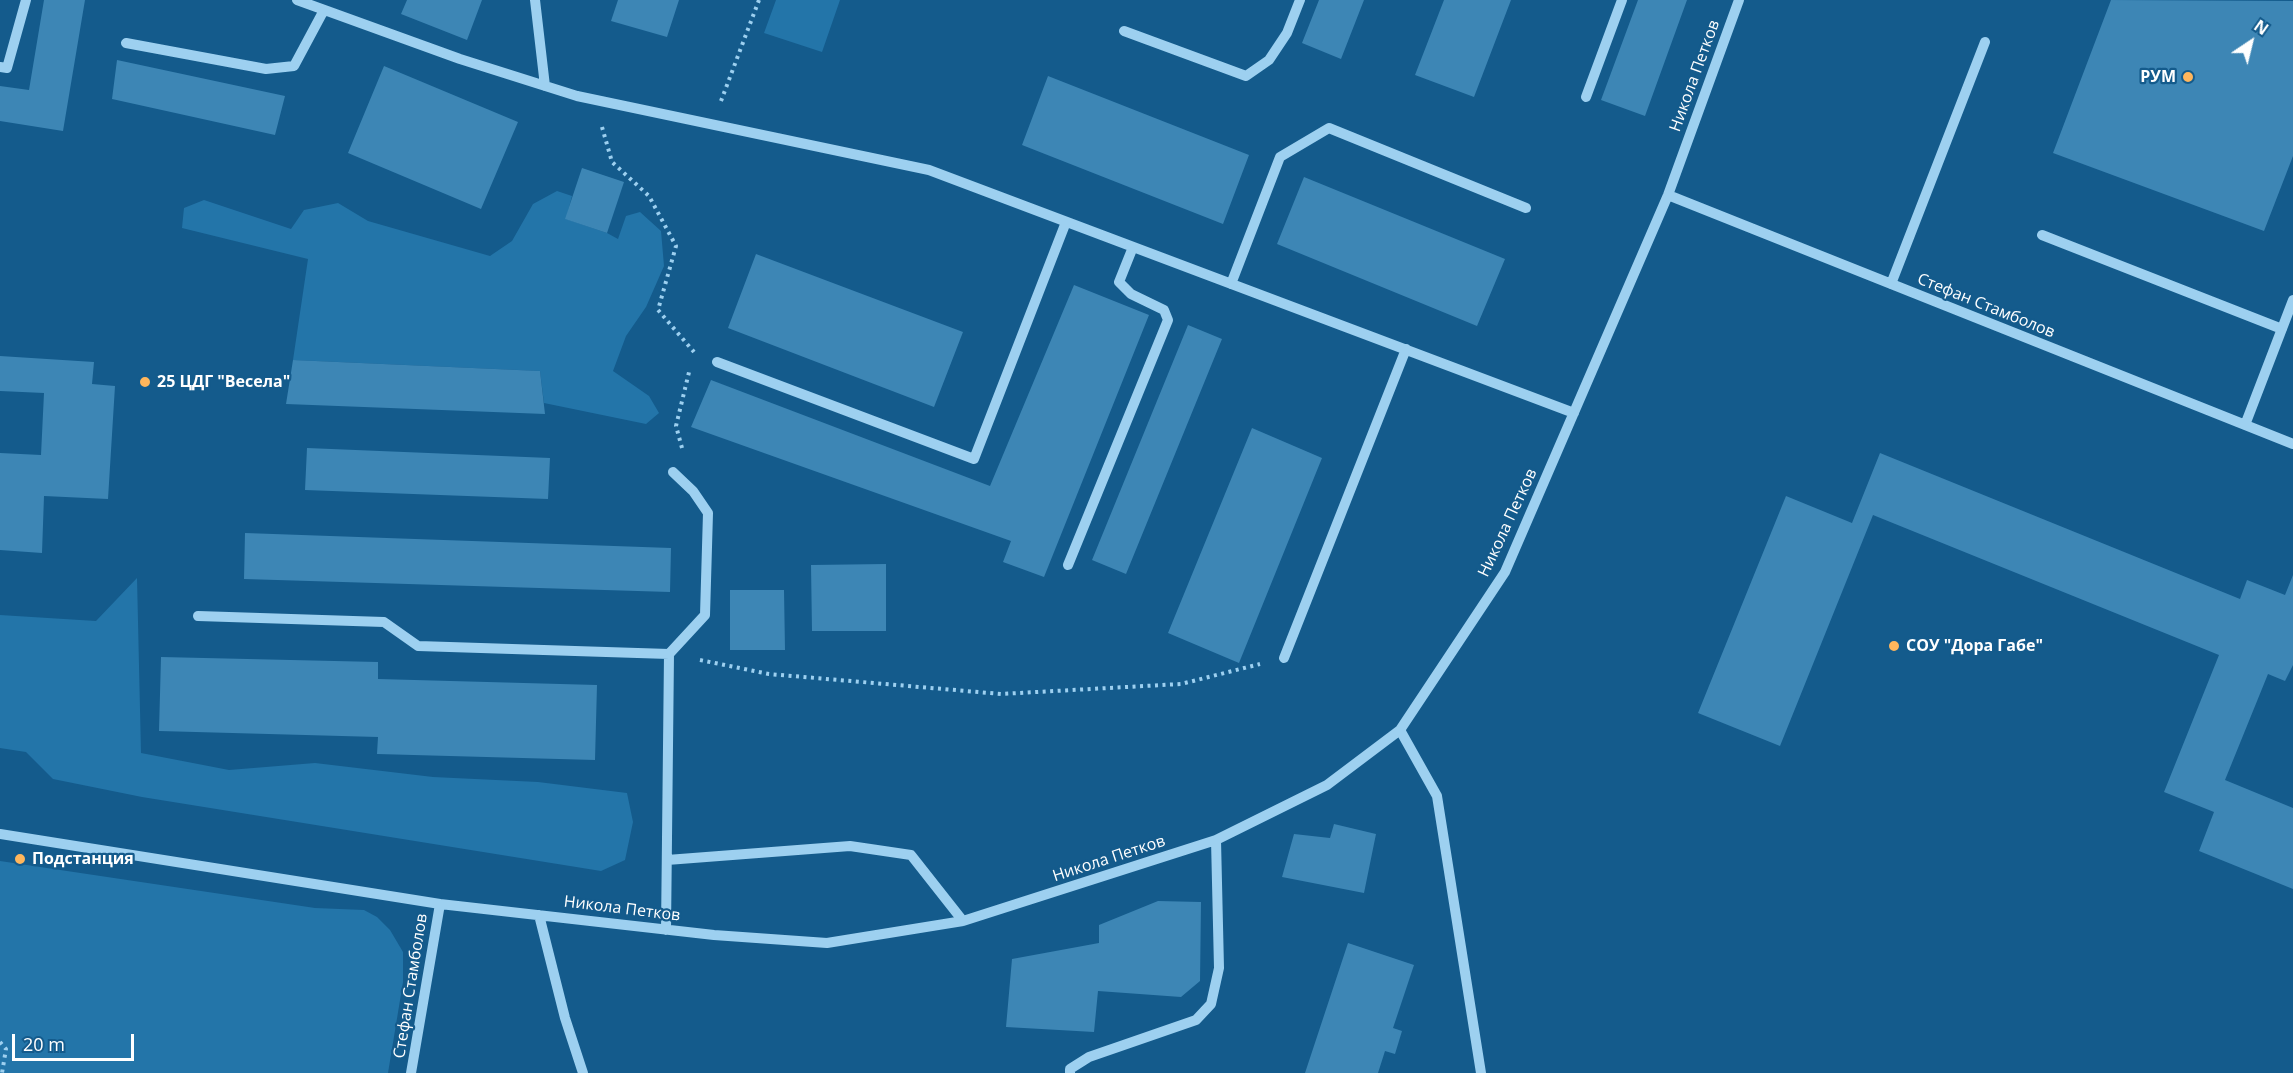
<!DOCTYPE html>
<meta charset="utf-8">
<style>
body{margin:0}
#map{position:relative;width:2293px;height:1073px;overflow:hidden;background:#145b8c;font-family:"Open Sans",sans-serif}
canvas{display:block}
.north{position:absolute;left:2221px;top:12px;width:60px;height:60px;-webkit-text-stroke:4px #145b8c;paint-order:stroke;rotate:35deg;font-size:16px;font-weight:700;line-height:24px;text-align:center;color:#fff}
.north::after{content:'';display:block;margin:auto;width:21px;height:27px;background:#fff;clip-path:polygon(50% 0,100% 100%,50% 72%,0 100%)}
.scale{position:absolute;left:12px;top:1034px;width:122px;height:27px;box-sizing:border-box;border:3px solid #fff;border-top:0;padding-left:8px;font-size:18px;line-height:21px;white-space:nowrap;color:#fff;-webkit-text-stroke:4px #145b8c;paint-order:stroke}
</style>
<div id="map">
<canvas width="2293" height="1073"></canvas>
<div class="north">N</div>
<div class="scale">20 m</div>
</div>
<script>
const context = document.querySelector('canvas').getContext('2d');
context.lineJoin = 'round';
function fill(path, color) { context.fillStyle = color; context.fill(path, 'evenodd'); }
const toPath = rows => new Path2D(rows.map(r => 'M' + r).join(''));
function trace(path, color, width, dash) { context.strokeStyle = color; context.lineWidth = width; context.lineCap = dash ? 'butt' : 'round'; context.setLineDash(dash || []); context.stroke(path); }
function label(font, color, halo, rows, align = 'center') {
  context.font = font + ' "Open Sans",sans-serif'; context.lineWidth = 4.5; context.setLineDash([]); context.textBaseline = 'middle'; context.strokeStyle = halo; context.fillStyle = color; for (const [text, x, y, turn = 0] of rows) {
    context.save(); context.translate(x, y); context.rotate((+turn || 0) * Math.PI / 180); context.textAlign = isNaN(turn) ? turn : align; if (halo) context.strokeText(text, 0, 0); context.fillText(text, 0, 0); context.restore();
  }
}
fill(toPath([
 [776,0,840,0,822,52,764,33],
 [557,191,572,196,566,219,607,233,618,239,626,216,640,212,661,231,664,266,646,307,626,336,613,371,649,396,659,413,646,424,544,403,540,371,293,360,308,259,182,228,184,208,204,200,291,229,304,210,338,203,368,221,490,256,512,241,533,204],
 [137,578,141,753,229,770,315,763,433,777,538,782,627,793,633,822,625,860,601,871,142,797,53,779,26,752,0,748,0,615,96,621],
 [0,861,315,908,364,910,377,917,390,930,403,952,403,982,388,1073,0,1073]
]), '#2375a9');
fill(toPath([
 [44,0,85,0,63,131,0,121,0,86,29,90],
 [407,0,482,0,467,40,401,14],
 [618,0,679,0,667,37,611,21],
 [1319,0,1364,0,1341,59,1302,43],
 [1444,0,1511,0,1474,97,1415,75],
 [1638,0,1687,0,1645,116,1601,100],
 [2111,0,2293,1,2293,156,2264,231,2053,153],
 [117,60,285,96,275,135,112,99],
 [384,66,518,122,481,209,348,153],
 [1048,76,1249,155,1223,224,1022,145],
 [582,168,624,182,607,233,565,219],
 [1304,177,1505,259,1477,326,1277,244],
 [756,254,963,332,934,407,728,328],
 [1074,285,1149,315,1044,577,1003,562,1011,541,691,427,711,380,990,486],
 [1188,325,1222,339,1126,574,1092,560],
 [0,356,94,362,92,384,115,386,108,499,44,496,42,553,0,550,0,453,41,455,44,393,0,391],
 [293,360,540,371,545,414,286,404],
 [1252,428,1322,458,1239,663,1168,633],
 [307,448,550,458,548,499,305,490],
 [1880,453,2240,599,2247,580,2285,595,2293,575,2293,665,2285,681,2268,674,2225,780,2293,808,2293,889,2199,851,2214,812,2164,792,2219,655,1873,515,1780,746,1698,713,1786,496,1852,523],
 [245,533,671,548,670,592,244,579],
 [886,564,886,631,812,631,811,565],
 [730,590,784,590,785,650,730,650],
 [161,657,378,662,378,679,597,685,595,760,377,754,378,737,159,731],
 [1334,824,1376,834,1364,893,1282,877,1294,834,1330,838],
 [1158,901,1201,902,1200,981,1181,997,1098,991,1094,1032,1006,1027,1012,959,1099,943,1099,925],
 [1348,943,1414,965,1393,1028,1402,1031,1395,1054,1385,1051,1378,1073,1305,1073]
]), '#3d86b5');
trace(toPath([
 [721,101,759,0],
 [602,127,612,162,649,196,676,246,658,310,694,352],
 [682,448,676,426,690,368],
 [700,660,769,674,1001,694,1181,684,1260,664],
 [0,1042,6,1049,2,1073]
]), '#9dd0f0', 4, [3, 4.5]);
trace(toPath([
 [297,0,460,59,577,96,929,170,1574,413],
 [535,0,545,86],
 [1124,31,1246,76,1269,60,1287,33,1300,0],
 [126,43,266,69,294,66,324,10],
 [0,67,7,68,26,0],
 [1586,97,1622,0],
 [1668,195,2293,444],
 [2042,235,2282,329],
 [1231,284,1280,157,1329,128,1526,208],
 [1891,284,1985,42],
 [717,362,974,459,1066,222],
 [2245,425,2293,300],
 [1068,565,1168,320,1164,310,1131,294,1119,282,1133,247],
 [198,616,384,622,418,646,669,654,666,930],
 [669,654,705,615,708,513,693,491,673,472],
 [1284,658,1406,349],
 [1400,730,1437,796,1481,1073],
 [0,834,440,904,714,935,827,943,963,921,1216,840,1327,785,1400,730,1505,572,1668,195,1739,0],
 [667,860,850,846,911,855,963,921],
 [539,915,565,1018,583,1073],
 [411,1073,440,904],
 [1070,1073,1070,1069,1089,1057,1196,1020,1211,1004,1219,968,1216,840]
]), '#9dd0f0', 10);
for (const [x, y, r, color] of [
 [2188,77,6,"#ffb65c"],
 [145,382,6,"#ffb65c"],
 [1894,646,6,"#ffb65c"],
 [20,859,6,"#ffb65c"]
]) { const dot = new Path2D(); dot.arc(x, y, r, 0, 2 * Math.PI); context.fillStyle = color; context.fill(dot); trace(dot, '#145b8c', 2); }
label('16px', '#fff', '#145b8c', [
 ["Никола Петков",1695,76,-70],
 ["Стефан Стамболов",1986,306,22],
 ["Никола Петков",1508,523,-65],
 ["Никола Петков",1109,859,-18],
 ["Никола Петков",622,909,7],
 ["Стефан Стамболов",411,986,-81]
]);
label('bold 16px', '#fff', '#145b8c', [
 ["РУМ",2176,77,"right"],
 ["25 ЦДГ \"Весела\"",157,382],
 ["СОУ \"Дора Габе\"",1906,646],
 ["Подстанция",32,859]
], 'left');
</script>
